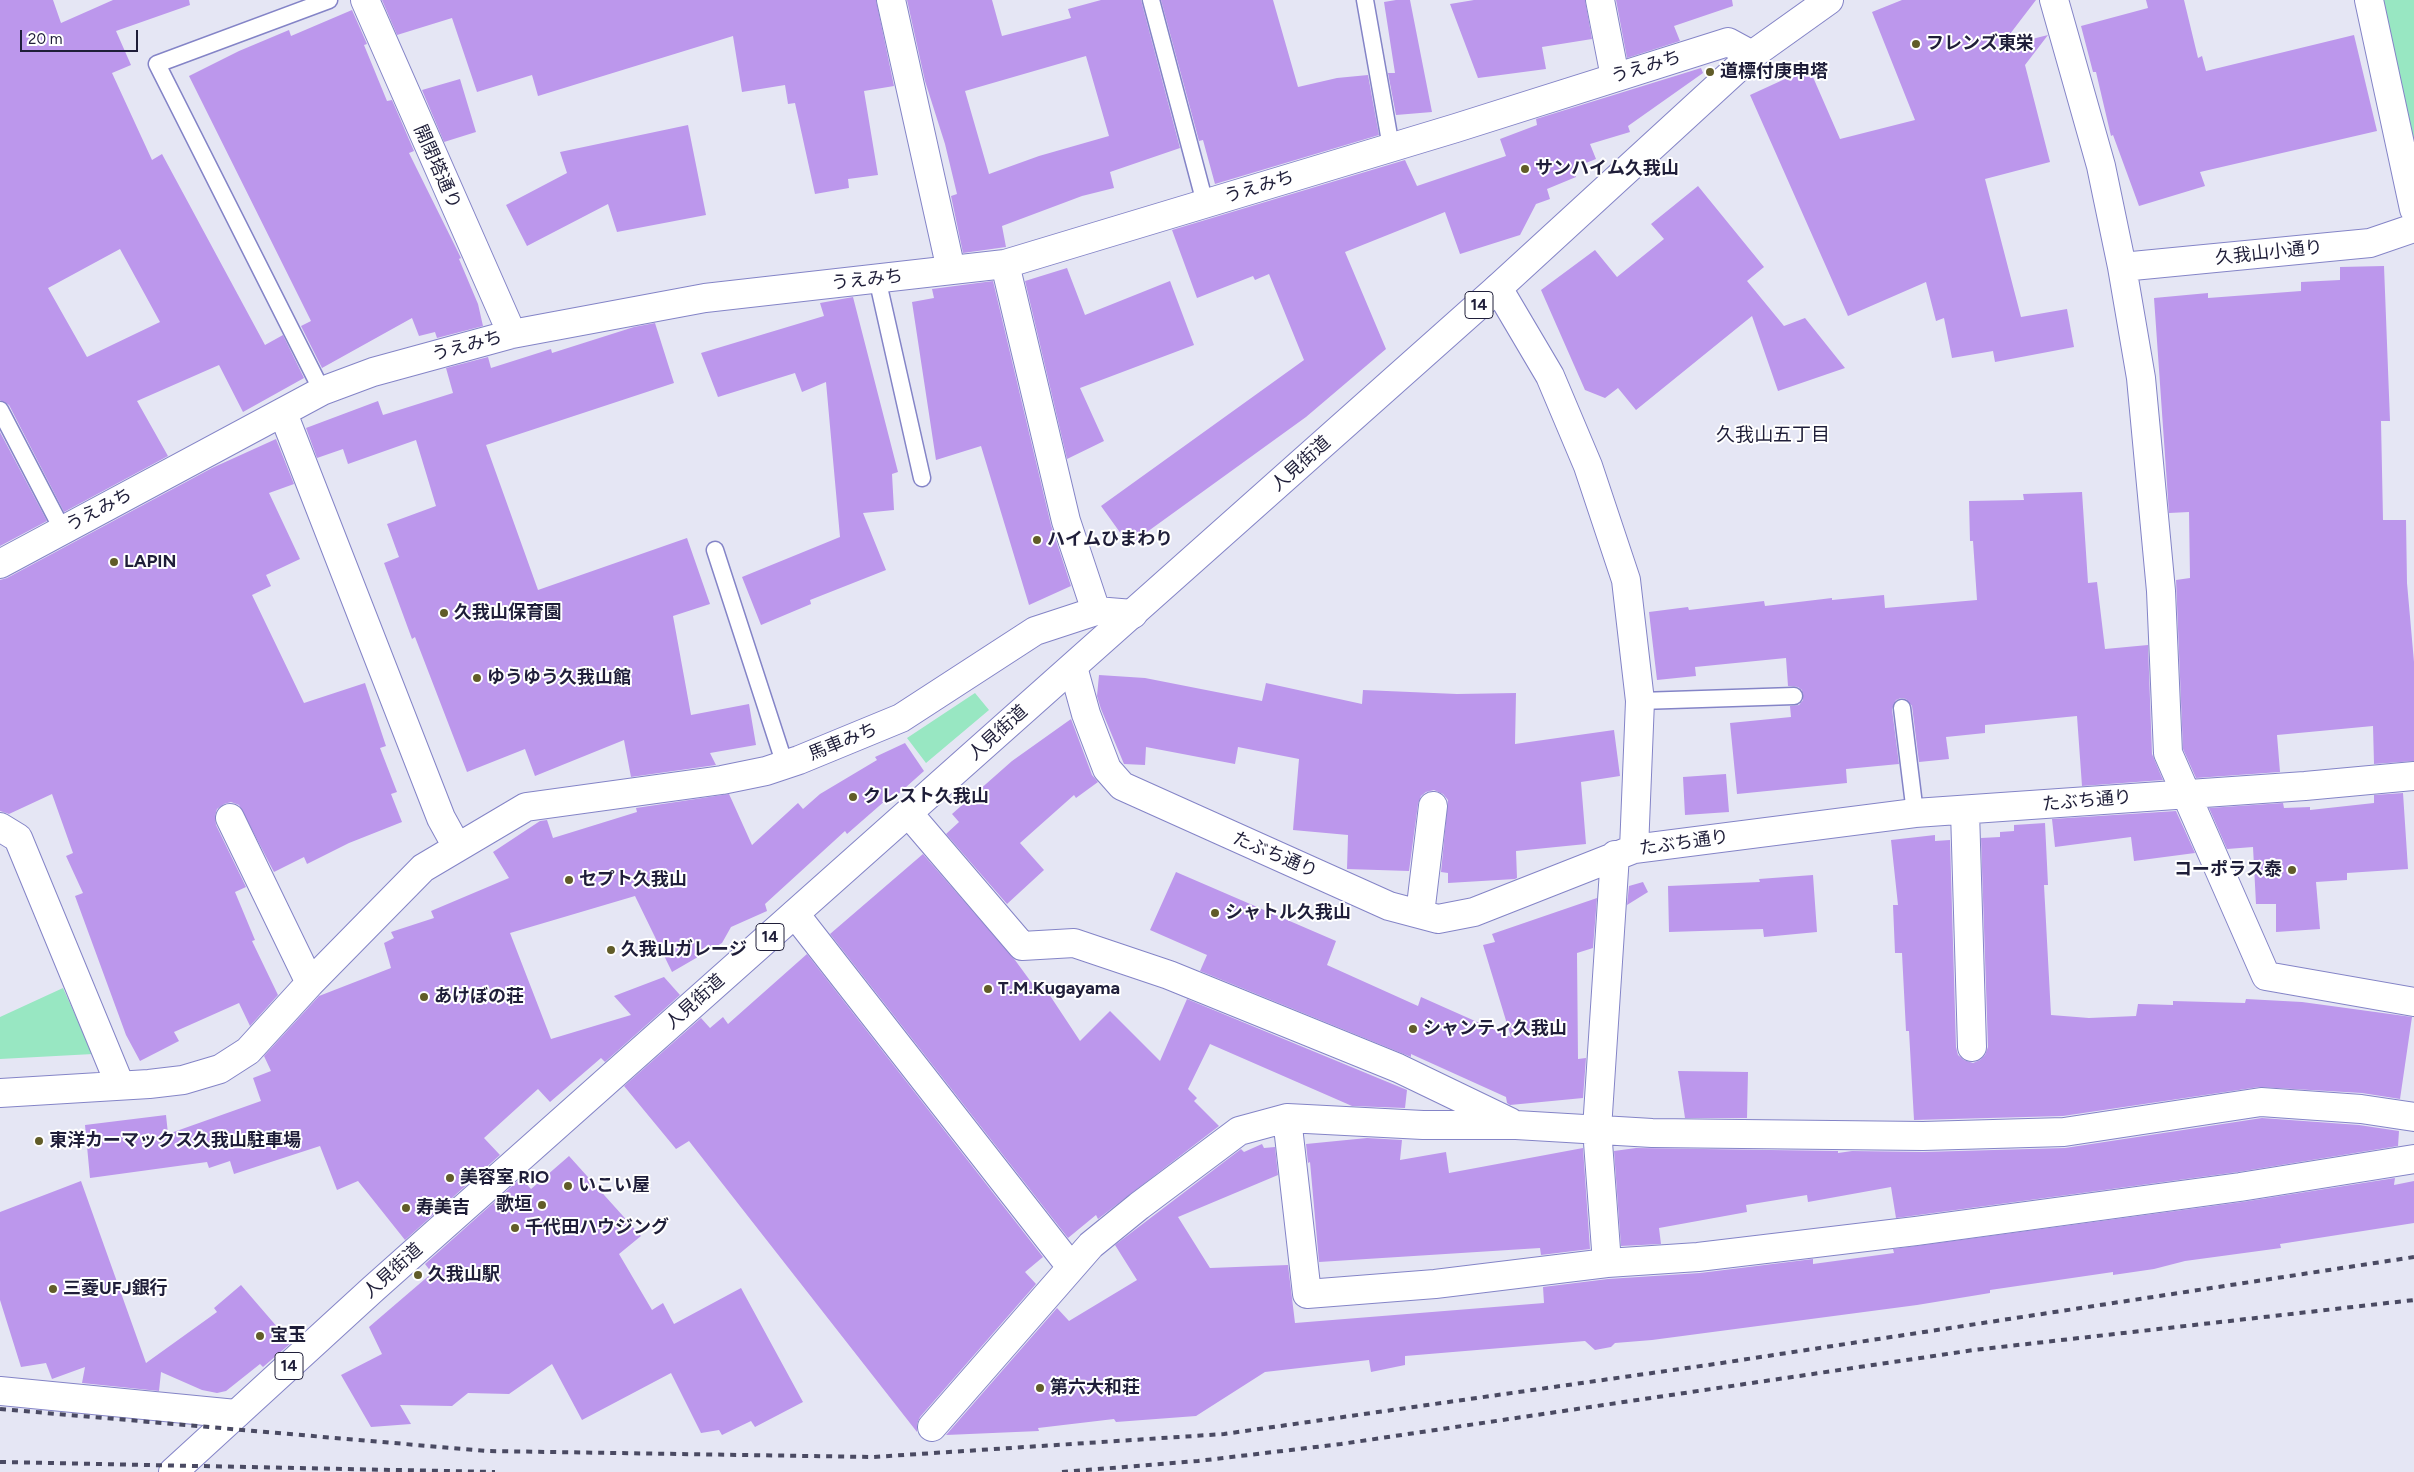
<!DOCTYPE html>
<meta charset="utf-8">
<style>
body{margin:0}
#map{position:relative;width:2414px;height:1472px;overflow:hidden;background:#e5e6f4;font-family:Figtree,sans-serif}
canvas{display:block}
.scale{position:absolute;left:20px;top:30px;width:118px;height:22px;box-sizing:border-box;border:2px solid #1f1e39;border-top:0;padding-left:6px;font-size:15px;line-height:18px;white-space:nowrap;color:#1f1e39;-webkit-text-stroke:4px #fff;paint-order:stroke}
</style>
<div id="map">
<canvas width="2414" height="1472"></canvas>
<div class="scale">20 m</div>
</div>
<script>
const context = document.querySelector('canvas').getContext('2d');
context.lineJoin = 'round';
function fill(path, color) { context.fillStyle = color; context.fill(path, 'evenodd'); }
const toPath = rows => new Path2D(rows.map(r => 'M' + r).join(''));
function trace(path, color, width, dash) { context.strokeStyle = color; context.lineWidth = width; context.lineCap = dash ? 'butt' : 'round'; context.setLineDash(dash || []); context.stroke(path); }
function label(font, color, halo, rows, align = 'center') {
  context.font = font + ' Figtree,"Noto Sans JP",sans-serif'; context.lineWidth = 4; context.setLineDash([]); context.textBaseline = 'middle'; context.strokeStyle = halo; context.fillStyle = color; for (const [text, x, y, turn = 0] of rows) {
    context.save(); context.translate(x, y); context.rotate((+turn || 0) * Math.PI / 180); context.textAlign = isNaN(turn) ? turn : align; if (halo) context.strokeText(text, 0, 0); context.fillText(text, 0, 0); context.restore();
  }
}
fill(toPath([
 [2379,0,2414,0,2414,168],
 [975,693,989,710,926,763,907,738],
 [63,988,93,1054,0,1059,0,1017]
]), '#98e7c2');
fill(toPath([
 [0,0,53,0,61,23,113,0,189,0,190,5,116,31,131,65,112,73,152,160,162,154,265,345,283,335,304,378,243,412,219,365,137,401,168,456,64,512,9,405,0,400],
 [120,249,160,322,87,357,48,288],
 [382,0,876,0,894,86,864,91,878,175,848,179,849,188,815,194,795,103,788,104,785,85,742,92,733,36,538,96,532,75,477,92,452,18,397,35],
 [907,0,992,0,1002,36,1071,18,1068,9,1101,0,1141,0,1180,148,1110,172,1114,188,1082,196,1002,226,1006,247,963,253,951,196,957,194,945,144,925,81],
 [1086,56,1109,136,1039,156,989,174,965,91],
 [1161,0,1273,0,1298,87,1337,78,1368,75,1379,135,1215,184,1203,140,1199,141],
 [1396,0,1410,0,1432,112,1396,115,1388,73,1395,73,1384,2],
 [1474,0,1585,0,1592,39,1542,47,1546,69,1478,78,1450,4],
 [1616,0,1732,0,1733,6,1674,26,1680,41,1627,58],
 [1902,0,2036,0,2000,47,2048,35,2025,65,2050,162,1985,179,2021,317,2067,309,2074,347,1995,362,1993,351,1952,358,1944,318,1936,321,1926,282,1848,316,1750,95,1809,68,1840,139,1915,120,1872,12],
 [2146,0,2184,0,2198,58,2202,56,2206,71,2354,35,2377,131,2200,172,2205,186,2139,206,2113,135,2111,136,2096,72,2093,72,2081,26,2148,8],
 [352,10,367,44,364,45,387,101,392,100,414,151,409,153,461,258,459,259,478,304,483,326,437,338,435,332,419,336,412,318,322,368,301,326,311,321,189,76,239,51,289,30,291,36],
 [1701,68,1703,73,1628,126,1630,132,1590,144,1596,159,1573,168,1576,177,1547,189,1550,199,1536,204,1520,235,1460,254,1445,212,1345,252,1386,349,1306,417,1129,545,1101,506,1304,360,1269,274,1255,280,1253,276,1197,298,1172,230,1405,160,1417,186,1506,156,1500,139,1537,125,1536,119],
 [460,79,476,132,444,142,422,90],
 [688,125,706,215,617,232,608,204,527,246,506,205,567,173,560,152],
 [1698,186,1764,267,1747,281,1784,326,1805,318,1845,368,1778,391,1752,316,1636,410,1618,388,1605,398,1585,390,1541,290,1595,250,1617,277,1664,239,1651,224],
 [2384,266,2390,421,2381,421,2383,520,2406,520,2407,583,2414,662,2414,761,2374,764,2373,726,2277,735,2280,772,2196,778,2183,749,2176,580,2190,578,2189,512,2169,513,2154,298,2208,293,2208,298,2301,291,2301,282,2340,280,2340,267],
 [1067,268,1085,315,1170,281,1194,345,1080,388,1104,441,1067,459,1025,281],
 [993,281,1051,525,1071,586,1029,605,981,446,936,460,912,302,934,298,932,289],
 [853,297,898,472,892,474,894,510,863,513,886,570,810,600,811,604,761,625,742,577,840,537,826,382,802,392,795,373,718,397,701,353,824,316,820,303],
 [655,323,674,383,486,445,538,590,687,538,710,604,673,616,691,715,749,704,756,745,710,753,716,765,631,777,624,740,535,776,525,749,467,772,415,637,412,639,384,563,399,557,387,524,436,506,416,440,348,464,343,449,317,458,306,428,378,401,383,415,453,393,446,368,488,357,491,368,551,349,552,353,634,327],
 [0,432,47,521,0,546],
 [276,439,294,484,269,493,300,559,266,575,271,586,252,595,304,703,365,683,386,746,380,748,397,792,391,794,402,822,349,843,307,864,304,857,274,872,239,805,231,802,224,804,217,809,215,816,216,825,246,887,235,892,255,940,252,941,278,995,250,1026,239,1003,174,1032,179,1041,140,1061,126,1035,75,896,83,893,66,856,73,853,52,794,9,814,0,811,0,580,7,578,212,468],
 [2082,492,2088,583,2097,582,2105,649,2148,645,2152,754,2163,780,2082,786,2077,716,1985,725,1985,733,1946,737,1949,759,1919,762,1912,706,1906,699,1901,698,1896,700,1892,709,1899,764,1846,769,1847,783,1737,794,1730,723,1791,717,1790,706,1799,705,1803,700,1802,690,1798,687,1788,686,1786,658,1695,667,1696,676,1657,680,1649,612,1688,607,1689,610,1764,601,1765,606,1832,598,1832,600,1884,595,1885,608,1977,600,1973,541,1970,541,1969,501,2024,500,2023,494],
 [1099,675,1145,678,1262,701,1266,683,1362,704,1363,690,1457,694,1516,693,1515,744,1614,730,1620,776,1581,782,1586,844,1516,851,1517,878,1515,879,1448,883,1448,873,1441,872,1448,800,1443,794,1434,790,1426,792,1421,796,1418,804,1409,871,1347,869,1348,835,1293,830,1299,759,1238,747,1235,764,1146,747,1145,765,1124,764,1101,709,1097,696],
 [1071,719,1092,775,1098,782,1076,798,1074,795,1020,843,1044,870,1007,904,946,834,959,822,952,814,1012,761],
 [905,743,924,771,896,796,894,793,847,834,845,831,765,904,767,911,731,927,722,943,672,972,635,896,510,933,551,1039,631,1015,614,996,664,977,680,995,605,1062,601,1058,550,1102,538,1089,484,1138,500,1155,405,1240,358,1181,337,1190,320,1146,234,1174,230,1161,209,1168,207,1162,90,1178,85,1125,166,1115,168,1134,261,1101,253,1078,271,1071,264,1056,319,996,391,968,384,943,394,938,391,932,434,918,431,911,509,878,493,852,540,821,547,820,553,838,637,812,636,808,729,794,752,845,798,803,803,809,820,794,877,760,875,757],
 [1726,774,1729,812,1685,815,1683,777],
 [2403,793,2408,869,2347,873,2347,880,2316,882,2320,929,2276,932,2276,904,2256,904,2253,847,2227,849,2209,808,2283,803,2284,808,2310,807,2310,810,2374,803,2374,795],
 [2176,811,2195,853,2134,861,2131,837,2055,847,2052,819],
 [2045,823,2048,885,2044,885,2051,1015,2089,1018,2136,1016,2138,1004,2173,1005,2173,1001,2245,1003,2246,999,2302,1002,2412,1017,2400,1099,2362,1093,2259,1087,2063,1116,1914,1120,1909,1031,1906,1031,1902,953,1895,953,1893,905,1898,905,1891,840,1935,835,1935,841,1950,840,1956,1047,1958,1055,1964,1060,1973,1063,1980,1060,1985,1055,1988,1047,1981,838,2000,837,2000,832,2014,831,2014,825],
 [923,854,1015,960,1034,986,1041,982,1080,1041,1110,1011,1160,1061,1187,999,1407,1090,1405,1108,1352,1106,1210,1044,1188,1089,1197,1098,1194,1101,1219,1126,1098,1219,1096,1215,1068,1238,830,934],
 [1176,872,1336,941,1327,965,1418,1006,1421,997,1511,1037,1483,945,1495,942,1492,934,1597,898,1593,948,1577,953,1578,1059,1586,1058,1583,1098,1510,1105,1507,1103,1506,1097,1411,1054,1411,1057,1200,971,1207,955,1150,930],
 [1813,875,1817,932,1764,937,1763,929,1669,932,1668,886,1760,882,1759,879],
 [1643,882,1648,892,1627,905,1629,886],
 [807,954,1043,1257,1025,1272,1036,1284,920,1417,917,1424,917,1432,689,1141,676,1149,624,1086,701,1018,710,1028,723,1017,728,1024],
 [1678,1071,1748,1072,1747,1118,1685,1118],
 [2262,1118,2359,1125,2399,1131,2398,1146,2238,1172,1896,1218,1891,1187,1808,1202,1807,1195,1746,1205,1747,1212,1659,1228,1661,1244,1621,1246,1614,1151,1636,1148,1838,1151,1838,1153,1852,1151,1923,1152,2065,1148],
 [1367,1138,1402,1140,1400,1160,1446,1152,1449,1173,1583,1148,1590,1249,1541,1255,1540,1248,1319,1262,1310,1162,1308,1163,1306,1144],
 [1262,1144,1264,1148,1275,1147,1278,1175,1178,1217,1210,1268,1288,1265,1295,1323,1544,1303,1543,1287,1608,1279,1700,1273,1813,1259,1813,1264,1894,1253,1893,1249,2242,1202,2395,1178,2394,1185,2414,1181,2414,1223,2280,1244,2281,1248,2185,1261,2154,1269,2113,1275,2113,1272,1990,1290,1990,1293,1917,1305,1652,1340,1615,1343,1611,1347,1595,1350,1585,1341,1405,1356,1405,1365,1371,1372,1369,1360,1265,1372,1196,1416,1116,1422,1114,1419,1038,1428,1039,1431,946,1435,1057,1308,1069,1321,1137,1280,1115,1245,1241,1149,1244,1152],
 [569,1156,641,1236,619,1254,652,1310,663,1303,674,1324,741,1288,803,1402,755,1427,751,1421,722,1435,719,1430,701,1433,671,1373,582,1420,552,1364,509,1394,468,1393,452,1406,400,1405,411,1424,371,1427,341,1375,382,1354,369,1327,432,1273,425,1264,521,1178,531,1189],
 [81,1181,146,1363,217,1312,214,1308,241,1285,291,1343,263,1367,260,1364,226,1391,217,1393,202,1390,161,1372,159,1391,82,1383,85,1367,52,1379,46,1363,21,1367,0,1300,0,1212]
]), '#bc97ec');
const lane = toPath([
 [1151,0,1205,203],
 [1365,0,1391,147],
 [877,278,922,478],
 [322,391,157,64,329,0],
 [0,410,62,529],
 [715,550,785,765],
 [1640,701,1794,696],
 [1902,708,1915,813]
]);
const street = toPath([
 [365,0,512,334],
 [891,0,951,270],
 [1600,0,1615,77],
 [2054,0,2101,166,2122,267,2141,378,2161,591,2168,753,2266,976,2414,1002],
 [2369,0,2414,209],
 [1005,264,1066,521,1096,611],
 [2122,267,2370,243,2414,228],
 [1498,288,1550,376,1588,466,1626,580,1640,701,1634,849],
 [283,413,441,818,457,847],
 [0,564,322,391,373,372,512,334,705,298,1005,264,1456,128,1728,42,1752,55],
 [1073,667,1086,714,1107,769,1122,786,1389,906,1438,919,1474,912,1634,849,1915,813,2305,786,2414,776],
 [1965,811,1972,1047],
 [909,814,1022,946,1074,943,1169,975,1398,1068,1510,1122],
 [230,818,310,983],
 [0,827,18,838,120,1085],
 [795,914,1071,1267],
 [1420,914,1433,806],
 [0,1093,149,1084,183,1080,220,1069,248,1051,310,983,423,868,526,807,722,780,766,771,799,760,901,718,1035,631,1096,611,1133,614],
 [1287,1118,1423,1125,1516,1125,1652,1133,1923,1136,2064,1132,2261,1102,2361,1109,2414,1117],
 [1607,1263,1597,1129,1615,855],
 [0,1391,236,1414],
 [932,1427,1091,1245,1139,1206,1239,1131,1287,1118,1307,1294,1435,1284,1607,1263,1698,1257,1916,1231,2240,1187,2414,1159]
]);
const primary = toPath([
 [173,1472,373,1289,1498,288,1752,55,1829,0]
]);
trace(lane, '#8484c7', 19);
trace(street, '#8484c7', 30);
trace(primary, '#8484c7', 30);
trace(lane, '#fff', 16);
trace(street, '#fff', 28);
trace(primary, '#fff', 28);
trace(toPath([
 [0,1409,486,1451,873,1457,1224,1434,1715,1364,2414,1257],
 [0,1462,495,1472],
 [1062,1472,1198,1461,1341,1444,1974,1350,2414,1300]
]), '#4a4a62', 4, [6, 6]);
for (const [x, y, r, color] of [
 [1916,44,5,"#615c28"],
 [1710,72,5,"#615c28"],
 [1525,169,5,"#615c28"],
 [1037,540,5,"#615c28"],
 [114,562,5,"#615c28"],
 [444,613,5,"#615c28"],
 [477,678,5,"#615c28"],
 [853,797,5,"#615c28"],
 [2292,870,5,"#615c28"],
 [569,880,5,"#615c28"],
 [1215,913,5,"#615c28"],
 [611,950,5,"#615c28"],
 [988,989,5,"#615c28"],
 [424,997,5,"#615c28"],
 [1413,1029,5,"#615c28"],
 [39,1141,5,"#615c28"],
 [450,1178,5,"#615c28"],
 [568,1186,5,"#615c28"],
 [542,1205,5,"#615c28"],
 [406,1208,5,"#615c28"],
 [515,1228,5,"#615c28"],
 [418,1275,5,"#615c28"],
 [53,1289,5,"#615c28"],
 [260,1336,5,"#615c28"],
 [1040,1388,5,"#615c28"]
]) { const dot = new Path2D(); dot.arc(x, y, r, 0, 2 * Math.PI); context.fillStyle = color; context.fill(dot); trace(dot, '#fff', 2); }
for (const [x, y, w] of [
 [1479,305,28],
 [770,937,28],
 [289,1366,28]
]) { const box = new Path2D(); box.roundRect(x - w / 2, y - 13.5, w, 27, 4); context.fillStyle = '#fff'; context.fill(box); trace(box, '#1f1e39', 1); }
label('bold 16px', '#1f1e39', null, [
 ["14",1479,305],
 ["14",770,937],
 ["14",289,1366]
]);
label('bold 18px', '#1f1e39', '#fff', [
 ["フレンズ東栄",1926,44],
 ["道標付庚申塔",1720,72],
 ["サンハイム久我山",1535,169],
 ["ハイムひまわり",1047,540],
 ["LAPIN",124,562],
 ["久我山保育園",454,613],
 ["ゆうゆう久我山館",487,678],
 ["クレスト久我山",863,797],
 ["コーポラス泰",2282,870,"right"],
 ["セプト久我山",579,880],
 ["シャトル久我山",1225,913],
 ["久我山ガレージ",621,950],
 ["T.M.Kugayama",998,989],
 ["あけぼの荘",434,997],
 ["シャンティ久我山",1423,1029],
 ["東洋カーマックス久我山駐車場",49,1141],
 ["美容室 RIO",460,1178],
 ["いこい屋",578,1186],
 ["歌垣",532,1205,"right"],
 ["寿美吉",416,1208],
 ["千代田ハウジング",525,1228],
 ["久我山駅",428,1275],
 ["三菱UFJ銀行",63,1289],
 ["宝玉",270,1336],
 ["第六大和荘",1050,1388]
], 'left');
label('18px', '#1f1e39', '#fff', [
 ["うえみち",1646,67,-17],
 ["開閉塔通り",437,167,66],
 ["うえみち",1259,187,-17],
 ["久我山小通り",2269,253,-6],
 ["うえみち",867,280,-6],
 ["うえみち",467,346,-15],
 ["人見街道",1301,464,-42],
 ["うえみち",99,510,-28],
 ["人見街道",998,733,-42],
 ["馬車みち",843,742,-22],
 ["たぶち通り",2087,801,-5],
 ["たぶち通り",1684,843,-8],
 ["たぶち通り",1275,855,23],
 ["人見街道",695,1002,-42],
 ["人見街道",393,1271,-42]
]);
label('19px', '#1f1e39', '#fff', [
 ["久我山五丁目",1773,435]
]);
</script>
